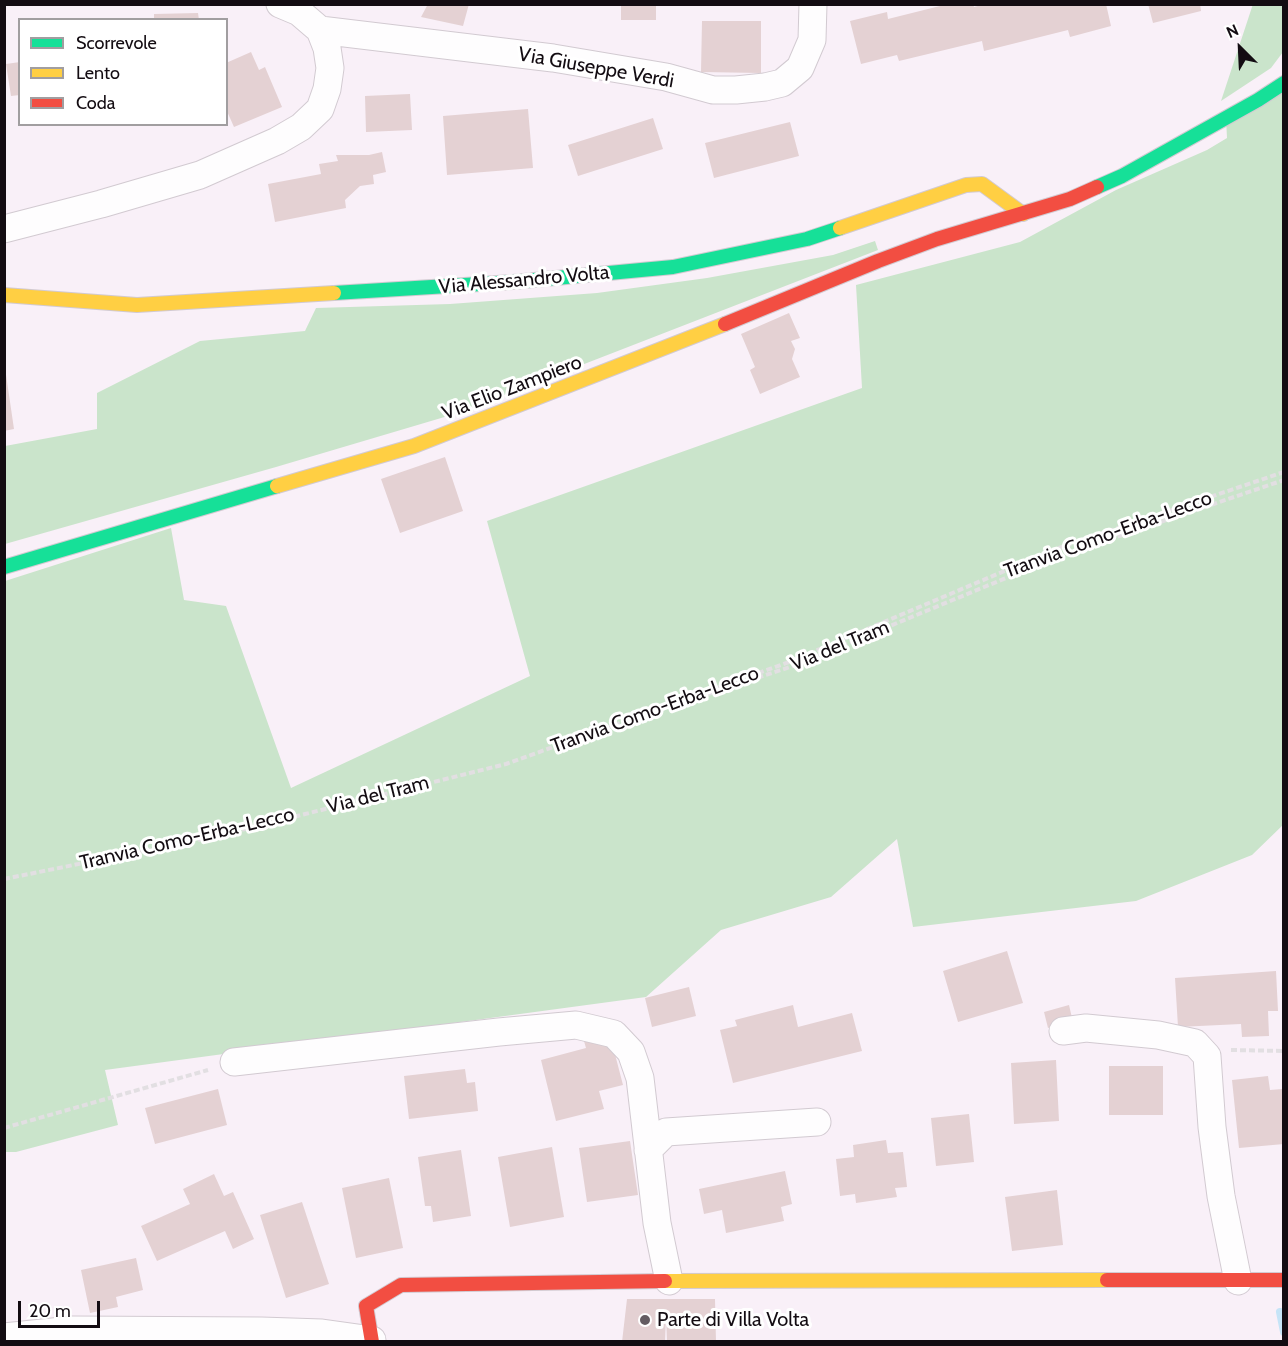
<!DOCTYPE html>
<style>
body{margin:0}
#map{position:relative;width:1288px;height:1346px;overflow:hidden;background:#f9f0f8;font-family:Cabin,sans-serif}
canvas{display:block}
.frame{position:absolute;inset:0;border:6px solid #130c12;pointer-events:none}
.legend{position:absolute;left:18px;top:18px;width:210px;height:108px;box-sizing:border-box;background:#fff;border:2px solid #a19ea0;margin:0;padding:8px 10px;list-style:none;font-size:18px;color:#130c12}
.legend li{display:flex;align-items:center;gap:12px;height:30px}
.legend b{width:30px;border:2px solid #a19ea0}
.north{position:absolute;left:1210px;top:18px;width:60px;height:60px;-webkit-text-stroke:4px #fff;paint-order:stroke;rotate:336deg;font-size:16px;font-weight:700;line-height:24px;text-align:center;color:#130c12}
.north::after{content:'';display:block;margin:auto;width:21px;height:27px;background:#130c12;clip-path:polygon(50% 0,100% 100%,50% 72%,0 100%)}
.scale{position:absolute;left:18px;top:1301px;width:82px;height:27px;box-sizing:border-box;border:3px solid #130c12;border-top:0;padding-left:8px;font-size:18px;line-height:21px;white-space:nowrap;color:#130c12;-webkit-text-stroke:4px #fff;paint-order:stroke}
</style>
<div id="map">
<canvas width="1288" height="1346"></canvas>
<div class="frame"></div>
<ul class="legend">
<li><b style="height:8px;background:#16e098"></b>Scorrevole</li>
<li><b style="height:8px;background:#ffcf43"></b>Lento</li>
<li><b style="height:8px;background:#f24e42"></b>Coda</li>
</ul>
<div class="north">N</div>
<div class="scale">20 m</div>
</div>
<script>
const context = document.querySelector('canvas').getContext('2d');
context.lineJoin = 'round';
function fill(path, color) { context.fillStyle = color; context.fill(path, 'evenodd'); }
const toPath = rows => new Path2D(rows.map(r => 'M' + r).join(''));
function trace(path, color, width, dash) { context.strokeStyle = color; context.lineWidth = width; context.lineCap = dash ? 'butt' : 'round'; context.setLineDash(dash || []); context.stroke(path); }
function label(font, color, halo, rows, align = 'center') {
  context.font = font + ' Cabin,sans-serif'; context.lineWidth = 6; context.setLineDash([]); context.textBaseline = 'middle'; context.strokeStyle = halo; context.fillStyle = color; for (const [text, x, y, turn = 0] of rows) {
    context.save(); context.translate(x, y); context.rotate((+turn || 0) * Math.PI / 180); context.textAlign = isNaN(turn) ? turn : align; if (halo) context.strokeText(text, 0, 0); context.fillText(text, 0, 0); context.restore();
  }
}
fill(toPath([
 [1253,4,1283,5,1283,52,1271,68,1221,101],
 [1283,84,1284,824,1252,855,1136,901,913,927,897,839,831,897,721,930,646,997,105,1070,118,1125,16,1152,5,1152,5,581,171,528,184,600,226,606,291,788,530,676,487,521,862,388,856,285,1020,242,1116,190,1207,150,1227,138,1226,118],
 [875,241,878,250,458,413,276,467,5,544,5,446,97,429,97,393,200,341,305,331,316,308,450,304,597,293,707,278,833,255]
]), '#cae4cb');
trace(toPath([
 [1280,1312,1284,1332]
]), '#c6e4f7', 8);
fill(toPath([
 [428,4,469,4,463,26,421,17],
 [621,4,656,4,656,20,621,20],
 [948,4,973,4,974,7,985,4,1106,4,1111,26,1070,37,1068,30,984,51,982,41,899,61,897,55,861,64,850,21,887,12,888,19],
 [1148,4,1200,4,1201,11,1153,23],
 [198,13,199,20,154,20,154,14],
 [702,21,761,21,761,73,701,72],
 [251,52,259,70,265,67,282,107,234,127,226,109,226,63],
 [20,62,20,95,11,96,6,64],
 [410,94,412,130,366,132,365,96],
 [528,109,533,168,447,175,443,116],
 [653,118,663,149,578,176,568,145],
 [790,122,799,156,714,178,705,143],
 [382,152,386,172,373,175,374,184,360,186,345,200,346,208,275,222,268,184,321,174,319,164,338,161,336,155,369,155],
 [789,313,800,338,791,341,795,349,792,359,800,377,760,394,750,370,755,367,741,334],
 [4,361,14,429,4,431],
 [445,457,463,511,400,533,381,479],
 [1007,951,1023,1003,958,1022,943,971],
 [1276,971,1278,1011,1268,1011,1269,1036,1242,1037,1241,1024,1178,1027,1175,978],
 [689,987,696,1016,652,1027,645,998],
 [793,1005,798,1027,852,1013,862,1051,733,1083,720,1030,737,1026,735,1020],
 [1069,1005,1073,1022,1048,1028,1044,1012],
 [610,1035,623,1085,599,1091,604,1109,556,1121,541,1060,586,1048,584,1041],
 [1056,1060,1059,1121,1014,1124,1011,1063],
 [1109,1066,1163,1066,1163,1115,1109,1115],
 [465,1069,467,1083,475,1082,478,1111,409,1119,404,1076],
 [1268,1076,1270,1090,1282,1089,1284,1144,1239,1148,1232,1080],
 [218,1089,227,1125,155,1144,145,1108],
 [969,1114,974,1162,936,1166,931,1118],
 [886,1140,888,1153,903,1152,907,1187,895,1188,897,1197,856,1203,855,1194,840,1196,836,1159,854,1157,853,1145],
 [630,1141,638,1195,587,1202,579,1148],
 [552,1147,564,1217,510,1227,498,1157],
 [461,1150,471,1216,433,1222,431,1206,425,1206,418,1157],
 [785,1171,792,1204,781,1207,784,1221,726,1233,722,1210,704,1214,699,1189],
 [214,1174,224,1196,233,1192,254,1239,233,1249,225,1231,157,1261,141,1226,190,1204,183,1189],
 [389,1178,403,1248,356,1258,342,1188],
 [1057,1190,1063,1245,1012,1251,1005,1197],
 [302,1202,329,1284,286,1298,260,1215],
 [136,1258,143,1290,116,1297,118,1307,90,1313,81,1270],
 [627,1299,715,1299,716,1342,667,1342,666,1315,665,1342,622,1342]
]), '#e4d1d3');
const street = toPath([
 [320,30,553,58,666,77,713,90,736,90,765,87,782,83,800,68,812,40,813,4],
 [4,229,101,204,200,175,277,141,301,127,320,109,327,89,330,68,327,48,320,30,299,12,280,4],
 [1063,1031,1086,1028,1158,1035,1195,1043,1207,1056,1212,1127,1221,1196,1238,1281],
 [234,1062,499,1032,576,1025,614,1034,631,1052,640,1078,657,1223,669,1281],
 [648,1150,666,1132,817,1122],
 [4,1337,72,1330,261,1331,322,1333,372,1340]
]);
const fast = toPath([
 [1097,187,1122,176,1258,100,1284,83],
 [334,293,513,282,673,267,807,239,840,228],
 [4,567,277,486]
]);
const slow = toPath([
 [840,228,966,185,982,184,1023,214],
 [4,295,137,305,334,293],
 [277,486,414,446,725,324],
 [665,1281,1107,1280]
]);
const jam = toPath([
 [725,324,878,261,937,239,1070,199,1097,187],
 [1107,1280,1284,1280],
 [372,1342,366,1306,401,1285,665,1281]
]);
trace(street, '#d2cad1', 29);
trace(fast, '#d2cad1', 16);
trace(slow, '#d2cad1', 16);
trace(jam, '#d2cad1', 16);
trace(toPath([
 [672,706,793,666,1052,559,1284,480],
 [4,879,213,837,506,764,789,662,1059,548,1284,472],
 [1231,1050,1284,1051],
 [4,1128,208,1070]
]), '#e2dfe2', 4, [6, 3]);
trace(street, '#fefdfe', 27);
trace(fast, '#16e098', 14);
trace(slow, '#ffcf43', 14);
trace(jam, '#f24e42', 14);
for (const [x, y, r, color] of [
 [645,1320,6,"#645c62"]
]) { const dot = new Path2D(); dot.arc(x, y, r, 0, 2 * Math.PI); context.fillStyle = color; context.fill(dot); trace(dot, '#fff', 2); }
label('20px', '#130c12', '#fff', [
 ["Via Giuseppe Verdi",596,68,10],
 ["Via Alessandro Volta",524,280,-5],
 ["Via Elio Zampiero",512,388,-21],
 ["Tranvia Como-Erba-Lecco",1108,535,-20],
 ["Via del Tram",840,646,-22],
 ["Tranvia Como-Erba-Lecco",655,710,-20],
 ["Via del Tram",378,795,-14],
 ["Tranvia Como-Erba-Lecco",187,839,-13]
]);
label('20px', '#130c12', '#fff', [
 ["Parte di Villa Volta",657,1320]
], 'left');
</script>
